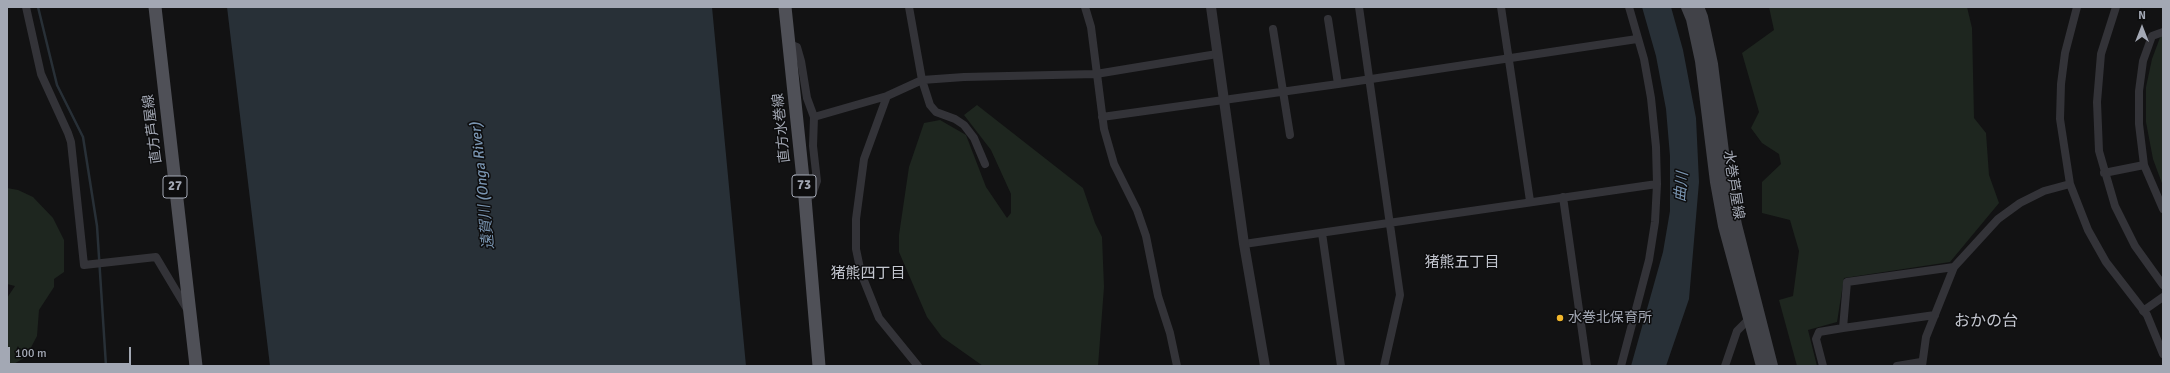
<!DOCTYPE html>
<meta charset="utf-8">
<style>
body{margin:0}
#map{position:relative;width:2170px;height:373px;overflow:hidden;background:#121213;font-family:Signika,sans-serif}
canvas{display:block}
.frame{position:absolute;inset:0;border:8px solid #a3a8b4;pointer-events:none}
.north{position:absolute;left:2122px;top:8px;width:40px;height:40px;-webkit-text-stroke:3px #0d0d0e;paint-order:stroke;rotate:0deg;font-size:11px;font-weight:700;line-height:16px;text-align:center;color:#a3a8b4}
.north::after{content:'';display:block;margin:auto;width:14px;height:18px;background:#a3a8b4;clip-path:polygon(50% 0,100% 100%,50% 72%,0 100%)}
.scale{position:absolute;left:8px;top:347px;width:123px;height:18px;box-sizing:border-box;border:2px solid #a3a8b4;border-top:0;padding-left:5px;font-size:12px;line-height:14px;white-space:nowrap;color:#a3a8b4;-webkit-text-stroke:3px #0d0d0e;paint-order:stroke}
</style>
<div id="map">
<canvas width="2170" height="373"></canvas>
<div class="frame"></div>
<div class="north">N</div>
<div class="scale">100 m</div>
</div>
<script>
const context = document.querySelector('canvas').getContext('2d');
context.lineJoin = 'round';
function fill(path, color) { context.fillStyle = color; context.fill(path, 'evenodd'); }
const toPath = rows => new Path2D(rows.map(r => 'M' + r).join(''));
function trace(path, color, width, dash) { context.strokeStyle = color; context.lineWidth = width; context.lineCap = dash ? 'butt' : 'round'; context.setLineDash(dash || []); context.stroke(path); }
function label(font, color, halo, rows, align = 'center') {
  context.font = font + ' Signika,"Noto Sans JP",sans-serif'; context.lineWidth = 3; context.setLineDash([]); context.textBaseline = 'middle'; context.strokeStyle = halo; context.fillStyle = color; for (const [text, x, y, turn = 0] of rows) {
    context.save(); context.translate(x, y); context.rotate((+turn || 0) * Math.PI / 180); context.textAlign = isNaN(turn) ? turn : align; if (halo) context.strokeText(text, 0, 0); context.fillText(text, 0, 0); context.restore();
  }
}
fill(toPath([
 [1769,7,1967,7,1972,28,1974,118,1986,133,1989,175,1999,203,1950,262,1844,278,1837,322,1808,330,1817,366,1797,366,1779,300,1793,296,1799,251,1790,220,1762,213,1762,182,1781,164,1779,154,1762,143,1751,128,1759,112,1742,53,1774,30],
 [2163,34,2163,186,2153,159,2146,122,2146,87,2152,59,2161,35],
 [977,105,1083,188,1095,223,1102,237,1104,287,1098,366,983,366,942,337,927,317,899,252,899,235,909,167,924,123,940,120,966,135,986,187,1007,218,1011,213,1011,194,991,150,964,115],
 [7,188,18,190,33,197,53,218,64,240,64,272,54,279,54,287,39,310,37,336,26,357,10,366,7,366,7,298,15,286,7,284]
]), '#1e261f');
fill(toPath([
 [227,7,712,7,746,366,270,366],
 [1642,7,1671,7,1683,50,1696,118,1699,182,1689,299,1666,366,1631,366,1663,252,1670,211,1670,156,1666,109,1656,56]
]), '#283037');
trace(toPath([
 [38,7,57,85,83,137,97,226,106,366]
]), '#283037', 2.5);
trace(toPath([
 [26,7,41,74,68,133,71,142,84,265,156,257,187,309],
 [909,7,922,80,930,105,936,112,955,119,964,125,974,138,985,164],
 [1085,7,1091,27,1104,129,1114,164,1137,210,1146,236,1158,296,1170,333,1177,366],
 [1359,7,1400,295,1384,366],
 [1501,7,1530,201],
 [2077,7,2065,53,2061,84,2060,119,2070,184,2088,230,2106,262,2147,315,2163,354],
 [2116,7,2101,54,2097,102,2099,151,2115,206,2135,246,2163,285],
 [1328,19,1338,84],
 [1273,29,1290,135],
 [2163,32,2152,36,2143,61,2139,91,2139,124,2144,165,2163,209],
 [789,44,797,47,801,61,807,98,814,117,813,146,817,181,812,195,805,198],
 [887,96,864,159,856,219,856,249,861,273,879,318,918,366],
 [814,117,887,96,922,80,964,77,1096,74,1217,54],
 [1102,117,1338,84,1637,39],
 [2104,173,2144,165],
 [1563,197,1587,366],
 [1322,233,1341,366],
 [1244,244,1657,184],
 [2143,311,2163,297],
 [1843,328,1935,315],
 [1621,366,1649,260,1655,222,1657,184,1656,147,1651,98,1644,59,1629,7],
 [1725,366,1737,331,1751,317],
 [1823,366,1816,339,1819,332,1843,328,1847,282,1954,267],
 [1897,366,1921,362],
 [1922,366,1926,337,1954,267,1998,219,2020,203,2044,191,2070,184]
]), '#333338', 8);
trace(toPath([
 [1211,7,1244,244,1265,366]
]), '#333338', 10);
trace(toPath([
 [1687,7,1692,19,1701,61,1716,182,1724,226,1762,366],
 [1698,7,1702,17,1712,64,1726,176,1736,225,1772,366]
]), '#414248', 12);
trace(toPath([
 [155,7,196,366],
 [785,7,805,198,819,366]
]), '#4f5057', 13);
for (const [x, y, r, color] of [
 [1560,318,4,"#f2b62b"]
]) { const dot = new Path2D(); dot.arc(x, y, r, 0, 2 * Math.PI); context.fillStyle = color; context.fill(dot); trace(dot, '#0d0d0e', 1.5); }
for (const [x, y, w] of [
 [804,186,24],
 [175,187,24]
]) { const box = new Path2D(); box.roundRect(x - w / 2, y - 11, w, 22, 3); context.fillStyle = '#0d0d0e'; context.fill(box); trace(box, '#a3a8b4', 1); }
label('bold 13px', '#a3a8b4', null, [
 ["73",804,186],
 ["27",175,187]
]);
label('14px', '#a3a8b4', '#0d0d0e', [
 ["直方水巻線",782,128,-96],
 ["直方芦屋線",153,129,-97],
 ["水巻芦屋線",1733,185,81]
]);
label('14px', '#a3a8b4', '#0d0d0e', [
 ["水巻北保育所",1568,318]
], 'left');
label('italic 15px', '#7994b0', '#0d0d0e', [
 ["遠賀川 (Onga River)",483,186,-96],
 ["曲川",1682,187,-85]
]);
label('15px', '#c4c7d0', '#0d0d0e', [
 ["猪熊五丁目",1462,263],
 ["猪熊四丁目",868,274]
]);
label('16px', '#c4c7d0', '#0d0d0e', [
 ["おかの台",1986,322]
]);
</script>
